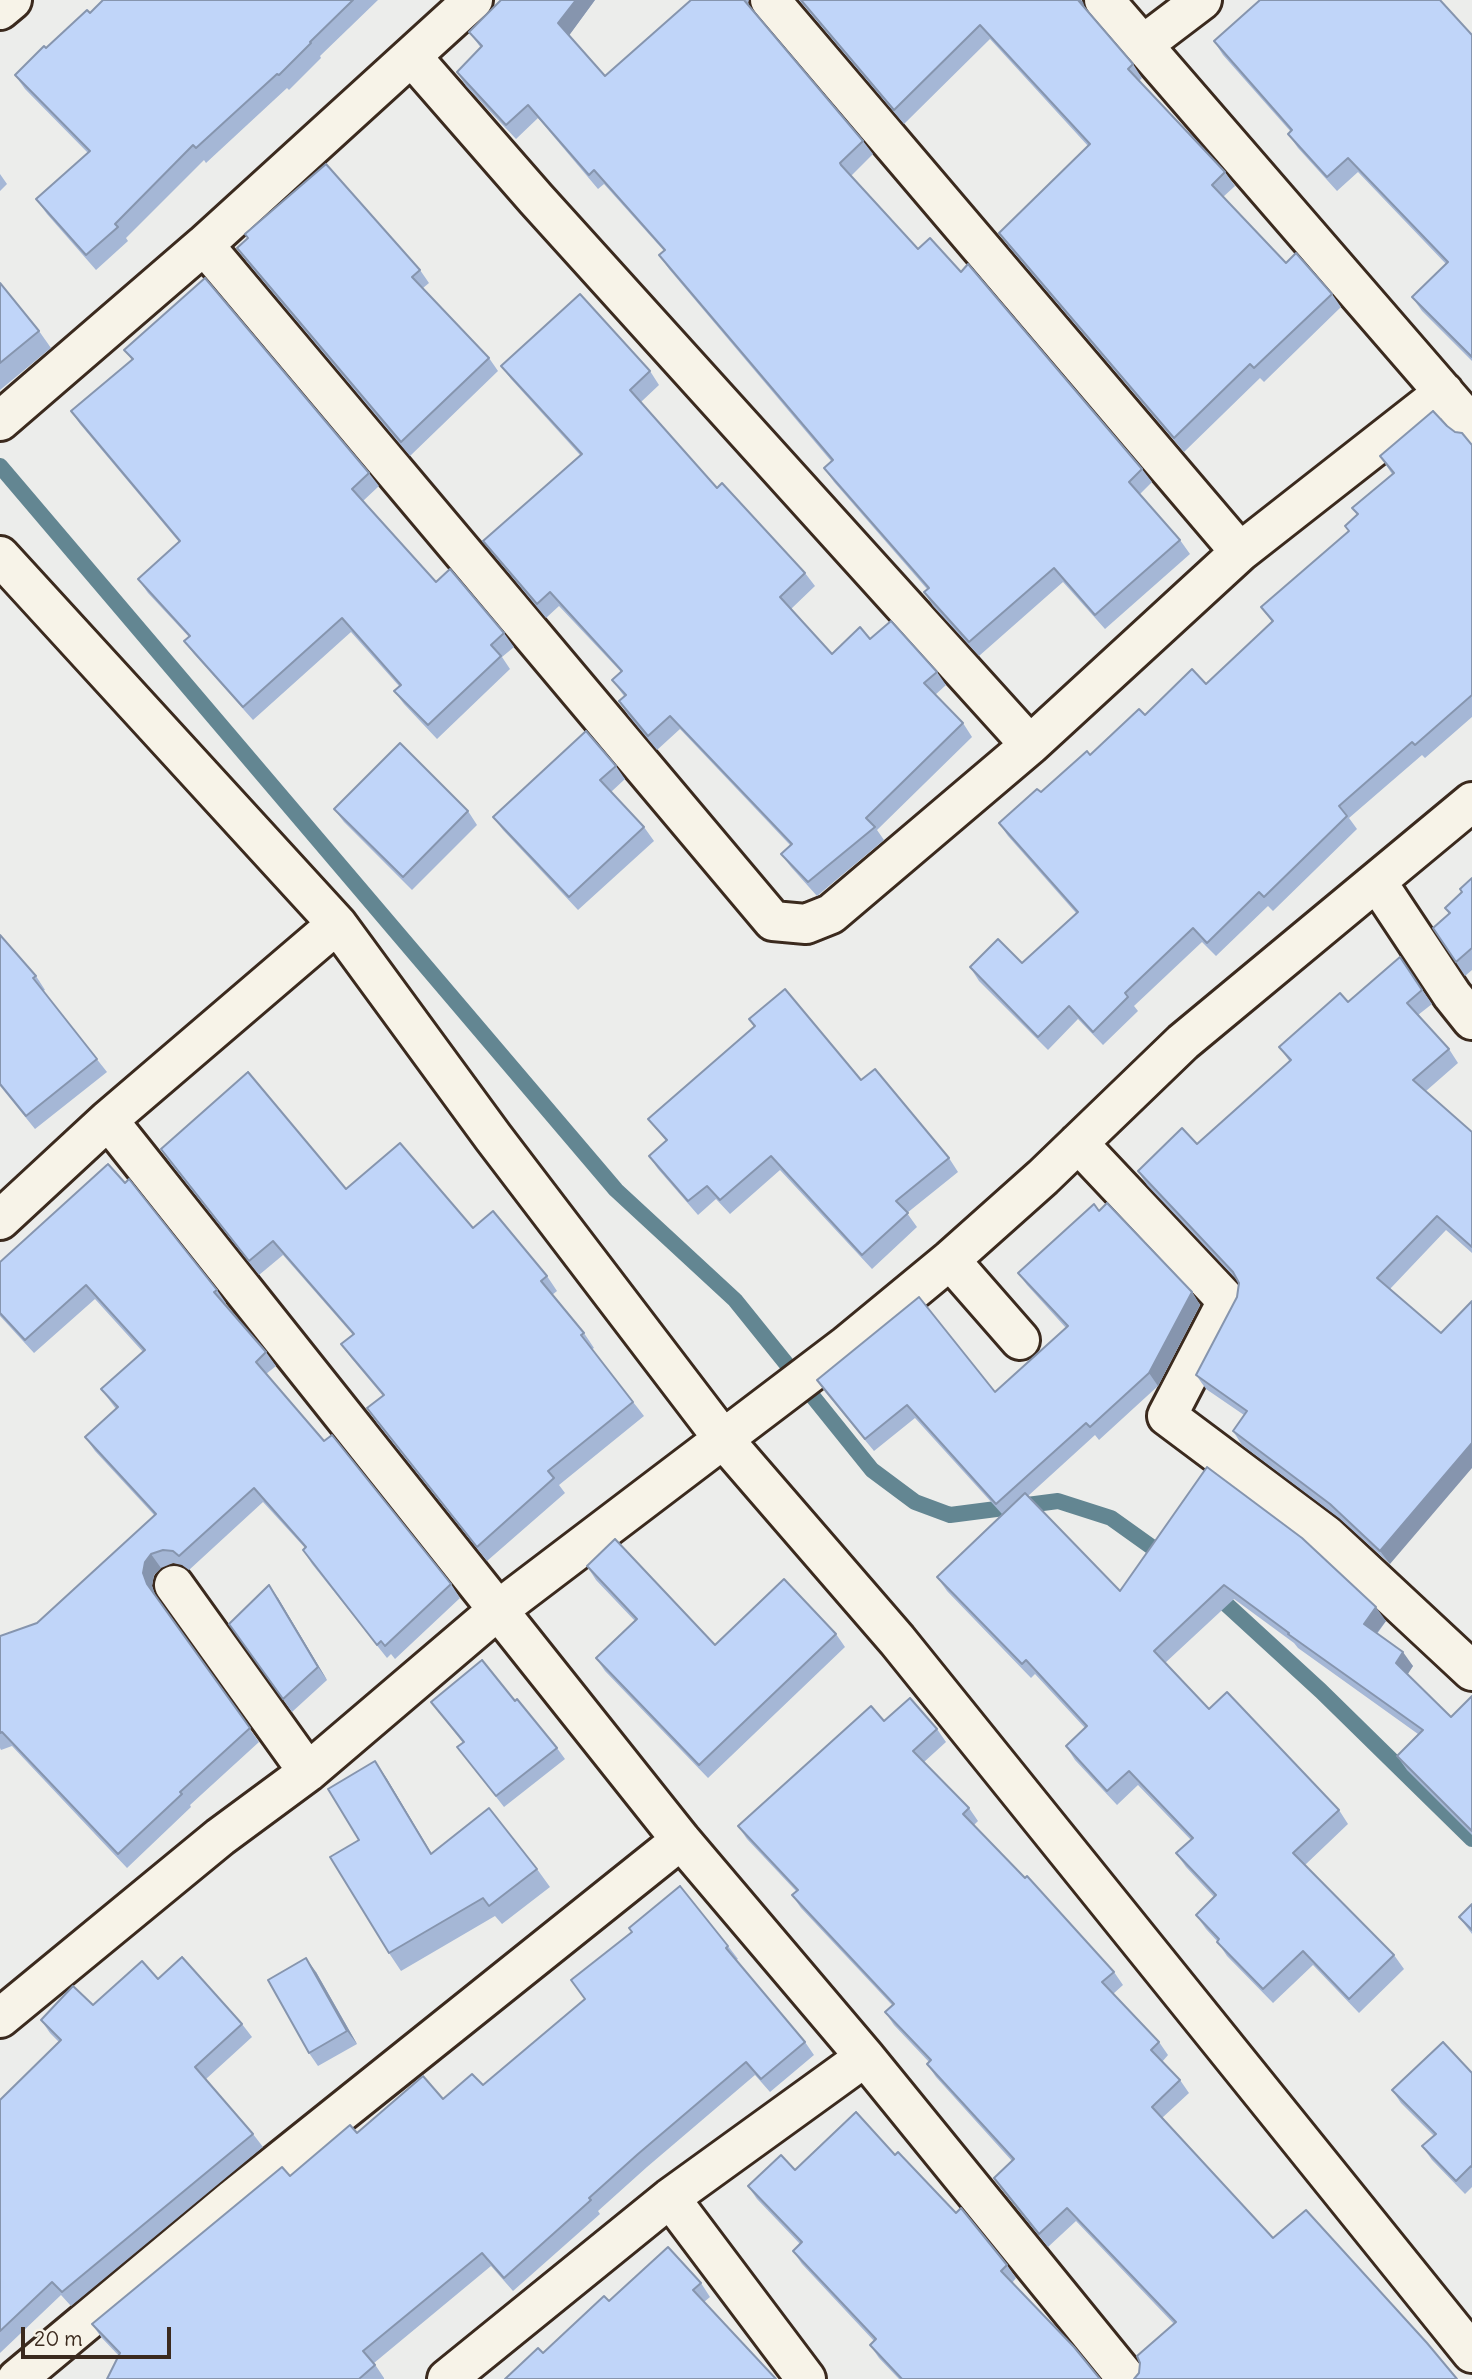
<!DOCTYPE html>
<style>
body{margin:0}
#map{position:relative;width:1472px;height:2379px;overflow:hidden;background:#ecedeb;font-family:Delius,sans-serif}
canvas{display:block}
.scale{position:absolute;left:21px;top:2327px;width:150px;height:32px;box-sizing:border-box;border:4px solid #3b2a1e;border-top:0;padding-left:9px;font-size:21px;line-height:24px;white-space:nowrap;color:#3b2a1e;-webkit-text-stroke:5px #f7f3e8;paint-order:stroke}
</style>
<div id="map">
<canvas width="1472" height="2379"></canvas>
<div class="scale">20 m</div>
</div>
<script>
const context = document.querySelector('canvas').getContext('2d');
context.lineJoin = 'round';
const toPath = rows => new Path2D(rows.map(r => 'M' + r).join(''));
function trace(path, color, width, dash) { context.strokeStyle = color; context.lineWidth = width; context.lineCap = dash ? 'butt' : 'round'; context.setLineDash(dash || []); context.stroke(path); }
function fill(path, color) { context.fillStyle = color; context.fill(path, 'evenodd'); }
trace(toPath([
 [0,466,616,1190,735,1300,872,1470,915,1502,950,1515,1058,1501,1111,1518,1167,1558],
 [1213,1592,1321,1691,1472,1839]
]), '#638692', 16);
const street = toPath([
 [770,0,1240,552],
 [1104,0,1472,425],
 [0,10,12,0],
 [1144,44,1202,0],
 [412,57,536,199,1030,745,1240,552,1444,392],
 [204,245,773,921,806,924,831,914,1030,745],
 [0,421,204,245,473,0],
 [0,556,337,924,493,1137,724,1440,897,1640,1472,2353],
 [1377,882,1452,995,1472,1020],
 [108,1120,681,1840,865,2057,1127,2379],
 [1078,1143,1227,1301,1167,1416,1326,1535,1472,1671],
 [0,1220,108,1120,337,924],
 [950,1260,1020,1340],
 [174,1585,308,1772],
 [0,2018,220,1837,308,1772,498,1610,847,1345,950,1260,1043,1177,1183,1042,1472,802],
 [670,2198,806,2379],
 [17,2379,233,2199,681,1840],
 [447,2379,670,2198,865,2057]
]);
trace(street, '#3b2a1e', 44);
trace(street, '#f7f3e8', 38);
fill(toPath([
 [103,0,378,0,320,56,321,58,289,90,287,88,206,163,204,160,126,238,128,241,96,270,47,214,36,199,88,153,25,89,15,75,46,48,90,13],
 [501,0,595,0,569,35,605,76,691,0,749,0,748,3,751,9,863,141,873,154,851,176,918,249,1142,469,1152,482,1140,494,1180,540,1190,554,1105,629,1063,582,979,656,933,606,924,592,927,589,834,482,824,468,831,461,669,269,659,255,664,251,604,184,598,189,538,118,516,139,466,86,457,72,481,48,469,32],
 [799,0,1081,0,1086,10,1133,64,1142,78,1139,81,1225,172,1235,186,1223,197,1286,263,1332,294,1341,307,1264,382,1260,378,1184,452,1009,247,999,233,1088,146,990,39,904,124],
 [1472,35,1472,361,1422,311,1412,297,1446,264,1358,172,1337,191,1298,148,1288,134,1291,132,1223,55,1214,41],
 [0,174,7,184,0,191],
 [237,248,420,270,429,283,423,288,489,358,498,371,410,456,247,262],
 [0,283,39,331,51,348,0,390],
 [124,350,369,473,379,486,363,501,436,582,504,633,514,647,502,657,510,669,437,739,404,704,394,691,399,686,351,632,253,720,194,654,184,641,189,637,148,593,138,579,179,542,80,424,71,411,132,360],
 [501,366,650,371,659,385,641,402,717,488,805,573,815,586,791,609,832,654,870,639,937,672,946,685,935,695,963,723,972,737,877,830,884,840,817,896,791,867,781,854,790,845,680,729,657,750,628,715,619,701,624,696,612,680,621,672,559,606,546,618,493,554,483,541,580,455,511,379],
 [1447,426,1472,445,1472,717,1425,758,1422,755,1349,818,1357,829,1273,911,1268,906,1216,956,1202,942,1134,1006,1138,1011,1103,1045,1078,1019,1048,1050,979,981,970,967,1022,963,1076,913,1008,836,999,823,1145,715,1206,684,1272,622,1261,607,1349,531,1345,526,1357,515,1352,508,1392,474,1380,456],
 [616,766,625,779,611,792,644,827,654,841,578,910,503,830,493,817],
 [334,809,468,811,477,825,412,890,344,822],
 [1472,878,1472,970,1465,976,1433,928,1449,914,1445,908,1462,892],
 [0,935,36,976,45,990,43,991,107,1072,35,1129,0,1086],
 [1400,957,1432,1004,1418,1015,1449,1049,1458,1063,1426,1091,1472,1132,1472,1253,1446,1230,1390,1289,1390,1564,1339,1518,1242,1445,1233,1431,1244,1415,1206,1389,1196,1375,1237,1297,1239,1283,1237,1280,1147,1185,1138,1171,1197,1144,1290,1062,1279,1047,1348,1002],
 [749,1019,861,1080,949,1158,958,1172,907,1213,917,1227,872,1269,780,1170,730,1214,716,1199,698,1215,658,1169,649,1156,666,1141,648,1119,754,1027],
 [161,1149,346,1189,473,1228,547,1276,557,1291,552,1295,584,1333,594,1348,592,1349,644,1416,559,1485,565,1493,487,1561,377,1423,367,1408,383,1396,352,1359,341,1344,353,1335,283,1255,259,1275,171,1164],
 [1099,1211,1192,1292,1200,1305,1158,1386,1099,1440,1095,1435,1028,1496,1120,1591,1207,1467,1386,1621,1377,1634,1413,1666,1407,1674,1451,1717,1472,1696,1472,1835,1407,1770,1397,1756,1418,1734,1298,1648,1294,1643,1234,1599,1165,1663,1209,1709,1339,1810,1348,1824,1305,1865,1394,1955,1404,1969,1359,2013,1313,1965,1273,2003,1227,1956,1217,1941,1206,1929,1196,1915,1214,1897,1186,1867,1176,1853,1191,1840,1138,1785,1117,1805,1075,1760,1066,1746,1085,1728,1035,1674,1031,1678,947,1591,937,1577,1002,1514,915,1418,874,1451,826,1393,817,1380,995,1392,1066,1328,1027,1285,1018,1273],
 [0,1262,217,1290,226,1303,225,1304,266,1352,276,1366,266,1374,451,1584,460,1598,395,1659,391,1654,387,1658,312,1564,303,1550,305,1548,263,1502,189,1570,182,1565,173,1563,161,1568,154,1575,152,1586,156,1597,259,1742,190,1805,191,1807,127,1868,12,1746,1,1750,0,1748,0,1636,37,1623,155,1516,95,1451,85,1437,116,1409,101,1389,143,1352,95,1299,34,1353,0,1316],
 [587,1566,715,1645,836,1634,845,1647,708,1778,605,1671,596,1658,635,1621,596,1580],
 [278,1598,327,1680,292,1712,229,1624],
 [431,1702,557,1748,565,1759,504,1807,457,1747,463,1743],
 [884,1721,937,1729,946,1742,924,1762,969,1808,978,1821,974,1825,1114,1972,1123,1985,1113,1994,1159,2042,1168,2055,1162,2062,1180,2080,1189,2093,1162,2118,1273,2238,1174,2324,1076,2221,1048,2247,1003,2191,994,2178,1012,2161,936,2077,927,2064,929,2062,894,2025,885,2012,892,2005,801,1908,792,1895,796,1891,747,1839,738,1826],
 [375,1761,387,1779,432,1854,537,1869,550,1887,502,1924,495,1916,401,1971,389,1953,359,1840],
 [1472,1904,1472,1934,1459,1917],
 [728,1946,738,1959,736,1960,805,2042,814,2055,770,2092,755,2075,647,2167,598,2211,600,2214,513,2291,491,2266,374,2363,384,2378,384,2379,107,2379,119,2356,101,2337,92,2324,290,2176,357,2133,443,2099,483,2085,585,1999,571,1980],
 [316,1972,357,2044,318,2066,309,2053],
 [158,1979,242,2024,252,2037,206,2079,253,2134,263,2147,71,2306,61,2295,0,2353,0,2100,59,2042,50,2033,41,2020,93,2005],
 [1472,2073,1472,2187,1465,2194,1432,2160,1422,2146,1434,2136,1401,2103,1392,2090],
 [895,2155,956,2213,1007,2265,1016,2278,1012,2283,1100,2379,899,2379,879,2358,870,2345,874,2341,802,2264,793,2251,800,2244,757,2199,748,2186,795,2170],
 [701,2283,710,2297,704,2302,543,2353,609,2301]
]), '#a5b7d6');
fill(toPath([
 [576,0,595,0,568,37,558,23],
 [1078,0,1081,0,1083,2,1087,14],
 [1192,1292,1200,1305,1158,1386,1149,1373],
 [1472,1443,1472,1468,1390,1564,1380,1551],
 [151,1554,161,1568,154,1575,152,1586,156,1598,147,1584,143,1573,145,1562],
 [269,1585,278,1598,327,1680,318,1667],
 [1376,1607,1386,1621,1373,1638,1364,1624],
 [1403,1652,1413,1666,1406,1677,1396,1663],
 [375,1761,387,1779,443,1873,431,1854],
 [306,1958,316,1972,357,2044,347,2031]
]), '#8695ae');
const building = toPath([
 [103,0,353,0,310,42,311,43,279,75,277,74,196,148,193,145,115,224,118,227,86,255,36,199,90,151,15,75,44,46,46,48,87,10,90,13,103,0],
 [501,0,576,0,558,23,605,76,691,0,744,0,863,141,840,163,841,165,918,249,930,238,961,272,968,264,1142,469,1129,482,1180,540,1095,615,1054,568,969,642,924,592,929,588,824,468,833,460,659,255,665,250,594,170,589,175,528,105,506,125,457,72,482,46,469,32,501,0],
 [801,0,1078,0,1133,64,1128,69,1225,172,1212,185,1286,263,1296,253,1332,294,1254,368,1250,364,1174,438,999,233,1090,144,980,25,894,110,801,0],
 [1260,0,1440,0,1472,35,1472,357,1412,297,1448,262,1348,158,1327,177,1288,134,1292,130,1214,41,1260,0],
 [326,164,420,270,412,277,489,358,401,442,237,248,248,238,245,234,326,164],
 [205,278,369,473,352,489,436,582,450,569,504,633,491,645,501,656,428,725,394,691,401,685,342,618,243,707,184,641,190,636,138,579,180,541,71,411,133,359,124,350,205,278],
 [0,283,39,331,0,363,0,283],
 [580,294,650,371,630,390,717,488,722,483,805,573,780,597,832,654,860,627,870,639,891,621,937,672,924,683,963,723,866,818,875,827,808,882,781,854,792,844,670,716,648,736,619,701,626,695,612,680,622,671,550,592,537,604,483,541,582,454,501,366,580,294],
 [1433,411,1447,426,1455,432,1462,433,1472,445,1472,695,1415,745,1412,742,1339,806,1347,816,1264,897,1259,892,1207,943,1193,928,1125,993,1128,997,1093,1032,1069,1006,1038,1037,970,967,998,939,1022,963,1078,912,999,823,1037,789,1041,792,1087,751,1090,755,1139,709,1145,715,1192,669,1206,684,1273,621,1261,607,1349,531,1345,526,1358,514,1352,508,1394,473,1380,456,1433,411],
 [586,731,616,766,600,780,644,827,569,897,493,817,586,731],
 [400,743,468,811,403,877,334,809,400,743],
 [1472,878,1472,948,1456,962,1433,928,1450,913,1445,908,1462,892,1460,889,1472,878],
 [0,935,36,976,33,978,97,1059,26,1116,0,1084,0,935],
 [1400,957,1422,990,1407,1003,1449,1049,1413,1080,1472,1132,1472,1247,1437,1216,1377,1278,1441,1333,1472,1301,1472,1443,1380,1551,1330,1504,1233,1431,1247,1411,1196,1375,1237,1297,1239,1283,1233,1272,1138,1171,1182,1128,1197,1144,1291,1060,1279,1047,1340,993,1348,1002,1400,957],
 [785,989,861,1080,875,1069,949,1158,896,1201,908,1213,862,1255,771,1156,720,1200,707,1186,688,1201,649,1156,667,1140,648,1119,755,1026,749,1019,785,989],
 [248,1072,346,1189,400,1143,473,1228,493,1211,547,1276,541,1281,584,1333,581,1335,633,1402,548,1471,554,1478,477,1547,367,1408,384,1395,341,1344,354,1334,273,1241,249,1261,161,1149,248,1072],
 [108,1164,125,1183,129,1179,217,1290,214,1292,266,1352,256,1362,324,1441,332,1435,451,1584,385,1646,381,1641,377,1645,303,1550,306,1547,254,1488,179,1556,173,1551,163,1550,151,1554,145,1562,143,1573,147,1584,250,1728,180,1792,182,1794,118,1854,2,1732,0,1733,0,1636,37,1623,156,1514,85,1437,118,1407,101,1389,145,1350,86,1285,25,1340,0,1313,0,1262,108,1164],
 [1107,1203,1192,1292,1149,1373,1090,1427,1086,1423,996,1504,907,1405,865,1439,817,1380,919,1297,995,1392,1068,1326,1018,1273,1094,1204,1099,1211,1107,1203],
 [1207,1467,1302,1538,1376,1607,1364,1624,1403,1652,1396,1663,1451,1717,1472,1696,1472,1831,1397,1756,1423,1730,1288,1634,1289,1633,1224,1585,1154,1651,1209,1709,1227,1692,1339,1810,1293,1853,1394,1955,1349,1999,1303,1951,1263,1989,1217,1942,1219,1939,1196,1915,1216,1895,1176,1853,1193,1838,1129,1771,1107,1791,1066,1746,1087,1726,1026,1660,1022,1664,937,1577,1025,1493,1120,1591,1207,1467],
 [615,1539,715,1645,784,1579,836,1634,699,1765,596,1658,637,1619,587,1566,615,1539],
 [269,1585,318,1667,283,1699,229,1624,269,1585],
 [482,1660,515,1701,517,1699,557,1748,496,1796,457,1747,464,1742,431,1702,482,1660],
 [910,1698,937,1729,913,1751,969,1808,963,1814,1025,1878,1027,1876,1114,1972,1102,1982,1159,2042,1151,2050,1180,2080,1152,2107,1273,2238,1306,2210,1427,2343,1457,2379,1134,2379,1139,2373,1140,2363,1137,2356,1176,2322,1067,2208,1039,2234,994,2178,1014,2159,927,2064,931,2060,885,2012,894,2004,792,1895,798,1890,738,1826,871,1706,884,1721,910,1698],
 [375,1761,431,1854,489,1808,537,1869,489,1906,483,1898,389,1953,330,1857,359,1840,328,1789,375,1761],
 [680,1886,728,1946,726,1948,805,2042,761,2079,746,2062,638,2154,589,2198,591,2200,504,2278,482,2253,363,2351,375,2365,359,2379,107,2379,120,2353,92,2324,282,2167,290,2176,350,2125,357,2133,423,2076,443,2099,472,2074,483,2085,585,1999,571,1980,632,1932,629,1928,680,1886],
 [1472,1904,1472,1930,1459,1917,1472,1904],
 [182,1957,242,2024,195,2067,253,2134,62,2292,52,2282,0,2331,0,2100,61,2040,41,2020,73,1986,93,2005,142,1961,158,1979,182,1957],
 [306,1958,347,2031,309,2053,268,1980,306,1958],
 [1443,2042,1472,2073,1472,2167,1471,2166,1456,2181,1422,2146,1436,2134,1392,2090,1443,2042],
 [856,2112,895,2155,898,2152,956,2213,961,2208,1007,2265,1001,2271,1074,2347,1100,2379,902,2379,870,2345,876,2339,793,2251,802,2242,748,2186,781,2155,795,2170,856,2112],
 [668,2247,701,2283,693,2290,776,2379,505,2379,538,2348,543,2353,604,2296,609,2301,668,2247]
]);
fill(building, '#c0d5f9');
trace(building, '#8695ae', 2);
</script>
